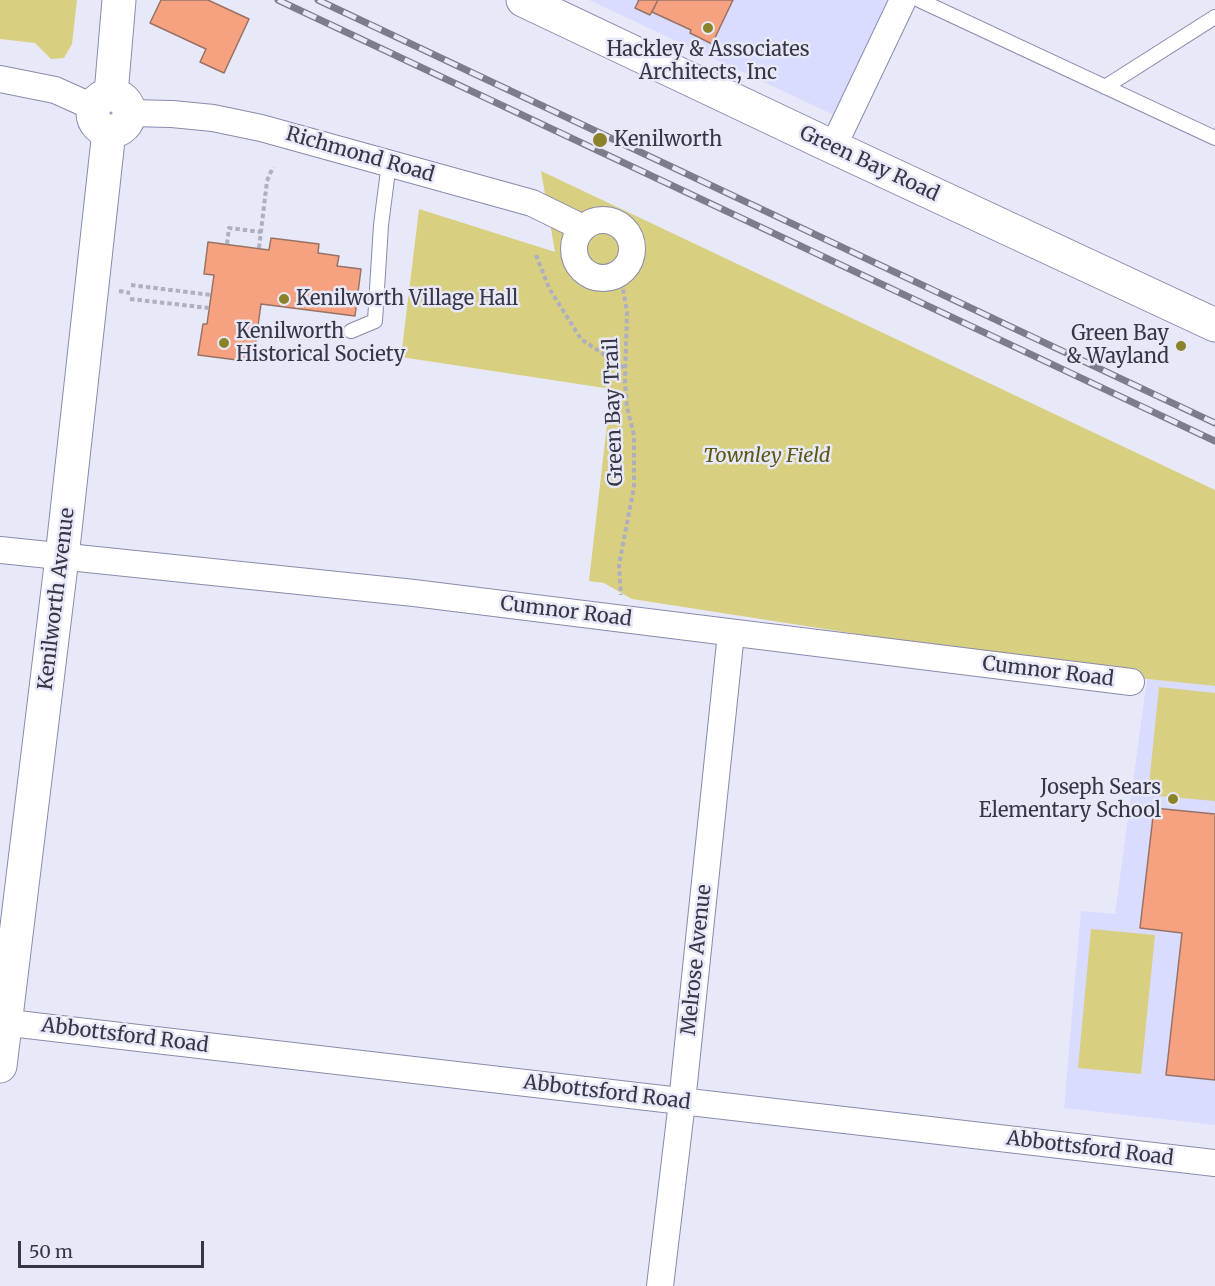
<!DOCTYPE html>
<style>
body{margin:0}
#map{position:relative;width:1215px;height:1286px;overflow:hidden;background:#e8e9f8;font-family:Merriweather,serif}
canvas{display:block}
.scale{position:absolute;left:18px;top:1241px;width:186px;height:27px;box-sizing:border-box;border:3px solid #363645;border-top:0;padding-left:8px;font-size:18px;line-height:21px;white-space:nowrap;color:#363645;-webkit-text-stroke:4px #e8e9f8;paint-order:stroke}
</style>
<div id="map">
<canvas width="1215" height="1286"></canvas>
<div class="scale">50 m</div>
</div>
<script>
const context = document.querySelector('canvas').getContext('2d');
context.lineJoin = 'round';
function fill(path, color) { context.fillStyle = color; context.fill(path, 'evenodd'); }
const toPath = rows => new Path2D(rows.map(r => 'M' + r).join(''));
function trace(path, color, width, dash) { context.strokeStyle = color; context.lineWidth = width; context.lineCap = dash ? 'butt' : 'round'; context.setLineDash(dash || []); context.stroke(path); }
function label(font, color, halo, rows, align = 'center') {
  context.font = font + ' Merriweather,serif'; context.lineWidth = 5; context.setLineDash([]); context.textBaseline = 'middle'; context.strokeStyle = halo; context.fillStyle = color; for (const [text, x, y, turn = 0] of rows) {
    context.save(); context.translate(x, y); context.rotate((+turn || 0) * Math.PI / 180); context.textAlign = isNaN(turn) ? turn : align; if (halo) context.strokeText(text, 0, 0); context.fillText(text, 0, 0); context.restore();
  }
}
fill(toPath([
 [589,0,896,0,836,116],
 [1147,679,1215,686,1215,1125,1064,1108,1081,911,1115,914]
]), '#d9dbff');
fill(toPath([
 [0,0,77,0,72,44,64,58,51,59,35,43,0,39],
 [541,171,1215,490,1215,686,1147,679,632,599,604,583,589,581,611,389,401,357,419,209,555,252],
 [1159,687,1215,693,1215,801,1148,795],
 [1091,929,1155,935,1141,1074,1078,1068]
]), '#d8cf80');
const building = toPath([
 [161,0,208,0,249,19,224,73,200,62,206,49,150,23,161,0],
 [639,0,638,0,658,0,650,15,635,8,639,0],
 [658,0,733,0,712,44,690,33,691,30,652,12,658,0],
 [271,238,319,244,318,253,339,256,337,266,361,269,355,316,261,304,253,362,198,355,203,324,207,324,214,275,204,274,208,242,269,250,271,238],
 [1154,808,1215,814,1215,1080,1166,1075,1182,933,1140,928,1154,808]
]);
fill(building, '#f6a280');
trace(building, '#987365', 1.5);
const lane = toPath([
 [919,0,1215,138],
 [1105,87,1215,17],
 [351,331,375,321,381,225,389,163]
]);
const street = toPath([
 [0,79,55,90,93,107],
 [129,113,172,114,213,118,261,128,532,203,583,228],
 [833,147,903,0],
 '574 249a29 29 0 1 1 58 0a29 29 0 1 1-58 0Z',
 [0,550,414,593,1131,682],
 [0,1022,1215,1163],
 [660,1286,682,1102,731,633]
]);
const secondary = toPath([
 [523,0,833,147,1215,325],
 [111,94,119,0],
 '93 113a18 18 0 1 1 36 0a18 18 0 1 1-36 0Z',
 [0,1066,62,557,109,131]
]);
trace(lane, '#888aad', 16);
trace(street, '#888aad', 28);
trace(secondary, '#888aad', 35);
trace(toPath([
 [227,244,229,228,261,232],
 [259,248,267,181,273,167],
 [536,255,549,288,581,339,624,368],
 [616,276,623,289,627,312,625,382,627,407,634,435,634,487,619,565,621,595],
 [131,285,211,295],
 [119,291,130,293],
 [130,299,209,308]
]), '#afb0bf', 4, [4.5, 3]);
trace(lane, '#fff', 14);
trace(street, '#fff', 26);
trace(secondary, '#fff', 33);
const rail = toPath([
 [278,0,1215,441],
 [318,0,1215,423]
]);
trace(rail, '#7c7c8b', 7);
trace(rail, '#e8e9f8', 4.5, [14]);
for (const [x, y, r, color] of [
 [708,28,6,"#8c8229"],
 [600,140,8,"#8c8229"],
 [284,299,6,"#8c8229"],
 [224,343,6,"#8c8229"],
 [1181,346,6,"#8c8229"],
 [1173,799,6,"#8c8229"]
]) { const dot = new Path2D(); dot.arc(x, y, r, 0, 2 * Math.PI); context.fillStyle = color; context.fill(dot); trace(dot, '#e8e9f8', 2); }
label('20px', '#363645', '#e8e9f8', [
 ["Hackley & Associates",708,50,"center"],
 ["Architects, Inc",708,73,"center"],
 ["Kenilworth",614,140],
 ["Kenilworth Village Hall",296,299],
 ["Kenilworth",236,332],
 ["Historical Society",236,355],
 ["Green Bay",1169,334,"right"],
 ["& Wayland",1169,357,"right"],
 ["Joseph Sears",1161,788,"right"],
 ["Elementary School",1161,811,"right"]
], 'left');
label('20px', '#363645', '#e8e9f8', [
 ["Richmond Road",360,155,16],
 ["Green Bay Road",869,164,25],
 ["Green Bay Trail",614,412,-92],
 ["Kenilworth Avenue",57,599,-83],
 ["Cumnor Road",566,612,7],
 ["Cumnor Road",1048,672,7],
 ["Melrose Avenue",697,960,-84],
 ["Abbottsford Road",125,1036,7],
 ["Abbottsford Road",607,1093,7],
 ["Abbottsford Road",1090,1149,7]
]);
label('italic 20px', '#5e5613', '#e8e9f8', [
 ["Townley Field",767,456]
]);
</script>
